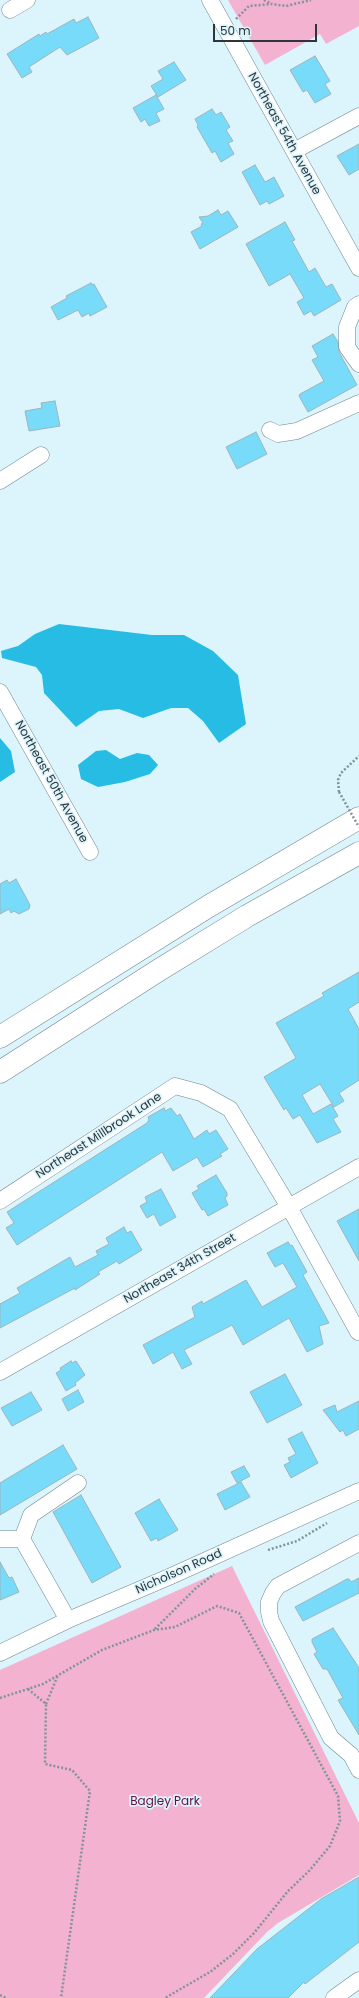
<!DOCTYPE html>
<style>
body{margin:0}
#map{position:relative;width:359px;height:1998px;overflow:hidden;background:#dcf4fc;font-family:Poppins,sans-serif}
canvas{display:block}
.scale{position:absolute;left:213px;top:24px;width:104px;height:18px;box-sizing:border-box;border:2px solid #2c3539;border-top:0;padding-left:5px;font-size:12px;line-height:14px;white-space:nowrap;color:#2c3539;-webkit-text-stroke:3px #dcf4fc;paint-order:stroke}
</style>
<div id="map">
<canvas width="359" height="1998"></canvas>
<div class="scale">50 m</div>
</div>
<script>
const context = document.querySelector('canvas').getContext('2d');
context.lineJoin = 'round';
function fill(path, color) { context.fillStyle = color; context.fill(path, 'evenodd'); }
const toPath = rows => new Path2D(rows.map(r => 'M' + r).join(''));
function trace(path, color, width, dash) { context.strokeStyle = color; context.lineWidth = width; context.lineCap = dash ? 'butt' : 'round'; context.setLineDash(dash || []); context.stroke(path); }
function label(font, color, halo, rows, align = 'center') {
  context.font = font + ' Poppins,sans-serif'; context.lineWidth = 3.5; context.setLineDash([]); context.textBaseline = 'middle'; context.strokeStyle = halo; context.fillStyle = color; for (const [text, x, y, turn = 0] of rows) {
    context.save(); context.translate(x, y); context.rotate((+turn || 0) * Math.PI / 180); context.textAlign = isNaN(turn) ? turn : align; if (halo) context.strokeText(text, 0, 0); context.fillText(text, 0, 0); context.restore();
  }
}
fill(toPath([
 [228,0,359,0,359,26,326,44,320,34,265,65],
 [232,1566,359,1823,359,1875,278,1923,267,1932,204,1998,0,1998,0,1670]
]), '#f4b2d1');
fill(toPath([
 [59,624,152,635,184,635,213,651,238,675,246,724,219,743,203,721,188,708,171,708,143,718,119,709,99,711,76,727,44,693,42,675,36,667,2,658,1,651,18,646,35,634],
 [0,738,11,751,15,772,0,782],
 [106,750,120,759,137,753,149,755,158,765,150,774,125,782,98,787,81,779,78,765,96,751]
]), '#26bce3');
const building = toPath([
 [88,17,99,38,67,55,60,47,29,67,32,72,22,78,7,54,39,34,40,36,46,32,47,34,74,19,76,23,88,17],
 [315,56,330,81,325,84,331,94,315,103,307,90,303,92,290,70,315,56],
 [174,62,186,80,158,97,151,86,163,79,158,71,174,62],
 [156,95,164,109,156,113,160,121,149,126,145,119,141,122,133,108,156,95],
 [212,109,216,115,221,112,230,127,226,130,233,141,228,143,234,154,221,162,215,151,212,153,197,127,198,125,195,119,212,109],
 [359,144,359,169,349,175,337,156,359,144],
 [255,165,265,182,274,177,284,196,269,204,267,201,260,205,242,172,255,165],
 [218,210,221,215,228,211,238,227,200,249,191,232,202,226,201,224,203,223,199,217,208,216,218,210],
 [285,222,295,240,292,241,309,272,315,268,326,287,332,284,341,300,314,316,311,311,304,315,297,302,304,298,290,274,269,286,246,244,285,222],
 [91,283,92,285,94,284,107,307,90,316,89,313,82,317,78,310,58,320,51,307,67,298,66,296,91,283],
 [333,334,338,342,339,352,357,385,308,412,299,396,300,394,324,381,312,360,318,357,312,346,333,334],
 [55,401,60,426,29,431,25,411,42,408,41,403,55,401],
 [256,432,267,454,237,469,226,447,256,432],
 [16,879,30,905,29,909,19,914,14,911,11,913,9,909,0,914,0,884,7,880,9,883,16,879],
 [359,972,359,1002,348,1009,359,1029,359,1080,339,1093,344,1101,334,1107,320,1084,302,1095,313,1114,331,1104,338,1116,333,1119,341,1132,317,1143,300,1115,293,1119,286,1108,284,1110,264,1077,296,1058,276,1023,324,996,322,993,359,972],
 [164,1108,165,1111,171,1108,177,1116,180,1114,194,1139,207,1130,209,1134,216,1130,228,1149,220,1154,222,1156,203,1167,197,1157,173,1171,162,1152,17,1245,6,1228,14,1223,7,1212,147,1123,149,1120,148,1117,164,1108],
 [216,1175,227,1193,227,1196,225,1198,228,1205,208,1216,204,1209,202,1210,192,1193,199,1189,197,1186,216,1175],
 [161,1189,176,1217,160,1226,154,1214,147,1218,140,1206,147,1202,145,1197,161,1189],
 [359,1209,359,1261,337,1221,359,1209],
 [124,1227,127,1233,131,1231,142,1250,119,1264,117,1261,98,1272,100,1274,75,1290,75,1288,0,1328,0,1304,20,1293,17,1288,70,1257,75,1267,98,1255,96,1251,109,1244,106,1238,124,1227],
 [288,1242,291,1246,292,1245,307,1272,303,1275,329,1323,319,1326,323,1344,307,1352,289,1318,243,1345,232,1325,184,1350,192,1364,182,1369,173,1352,153,1364,143,1345,195,1317,192,1307,202,1301,203,1304,246,1280,262,1307,297,1287,283,1263,275,1267,267,1253,288,1242],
 [71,1361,72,1363,76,1361,85,1375,75,1383,76,1385,66,1391,56,1373,61,1370,60,1368,71,1361],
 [285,1374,302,1405,267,1423,250,1392,285,1374],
 [78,1390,84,1402,68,1411,62,1399,78,1390],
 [31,1392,42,1410,12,1426,1,1408,31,1392],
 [359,1401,359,1429,346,1436,343,1430,340,1432,323,1410,335,1405,337,1412,359,1401],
 [302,1432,318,1463,291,1478,284,1465,290,1462,288,1458,296,1454,288,1439,302,1432],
 [63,1445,77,1469,0,1515,0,1483,63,1445],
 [244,1466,250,1476,237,1483,231,1472,244,1466],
 [241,1482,250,1497,225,1510,217,1494,241,1482],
 [81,1495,121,1567,92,1583,53,1512,81,1495],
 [159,1499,178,1530,158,1541,157,1538,151,1541,135,1513,159,1499],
 [0,1562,9,1578,12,1577,19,1592,0,1600,0,1562],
 [359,1578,359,1593,303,1621,295,1607,347,1579,349,1579,351,1582,359,1578],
 [333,1628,359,1668,359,1735,338,1700,343,1698,327,1669,323,1669,314,1654,317,1652,312,1642,312,1639,333,1628],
 [359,1877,359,1942,305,1984,304,1982,288,1998,210,1998,257,1949,321,1899,359,1877]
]);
fill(building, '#78dbfa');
trace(building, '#9db4bc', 1);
const minor = toPath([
 [210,0,359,268],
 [10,10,27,0],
 [294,151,359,116],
 [359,304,355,307,347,327,347,347,359,364],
 [270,430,278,434,297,431,359,403],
 [0,481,41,455],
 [0,692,90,852],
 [0,1201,175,1086,201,1093,230,1109,289,1207,358,1332],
 [0,1372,359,1167],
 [0,1539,22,1539],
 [22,1539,68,1620],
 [22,1539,31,1515,78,1483],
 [359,1543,278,1586,273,1593,269,1602,269,1612,271,1621,331,1738,351,1755,359,1770],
 [0,1653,68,1620,169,1577,359,1491],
 [334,1998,359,1980]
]);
const highway = toPath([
 [0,1037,209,906,359,818],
 [0,1072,159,970,247,916,359,853]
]);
trace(minor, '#70868d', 17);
trace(highway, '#70868d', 23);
trace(toPath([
 [264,0,270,3],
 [236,19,249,6,272,4,286,6,311,0],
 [339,792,338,780,341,773,359,756],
 [268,1550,297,1541,327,1523],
 [155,1629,195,1589,214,1574],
 [28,1689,46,1704,45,1764,72,1770,90,1791,61,1998],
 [0,1698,43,1684,102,1650,154,1630,175,1627,217,1606,239,1613,338,1796,340,1821,330,1846,309,1871,288,1891,254,1933,233,1954,210,1972,165,1998],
 [46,1704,58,1675],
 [0,1995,6,1998]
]), '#829399', 2.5, [2, 2]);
trace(minor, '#fff', 16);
trace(highway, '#fff', 22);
trace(toPath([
 [339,792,359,827]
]), '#829399', 2.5, [2, 2]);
label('12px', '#2c3539', '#dcf4fc', [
 ["Northeast 54th Avenue",284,134,61],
 ["Northeast 50th Avenue",51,782,61],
 ["Northeast Millbrook Lane",99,1136,-33],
 ["Northeast 34th Street",180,1269,-30],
 ["Nicholson Road",179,1572,-24]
]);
label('12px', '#641043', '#dcf4fc', [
 ["Bagley Park",165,1802]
]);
</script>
